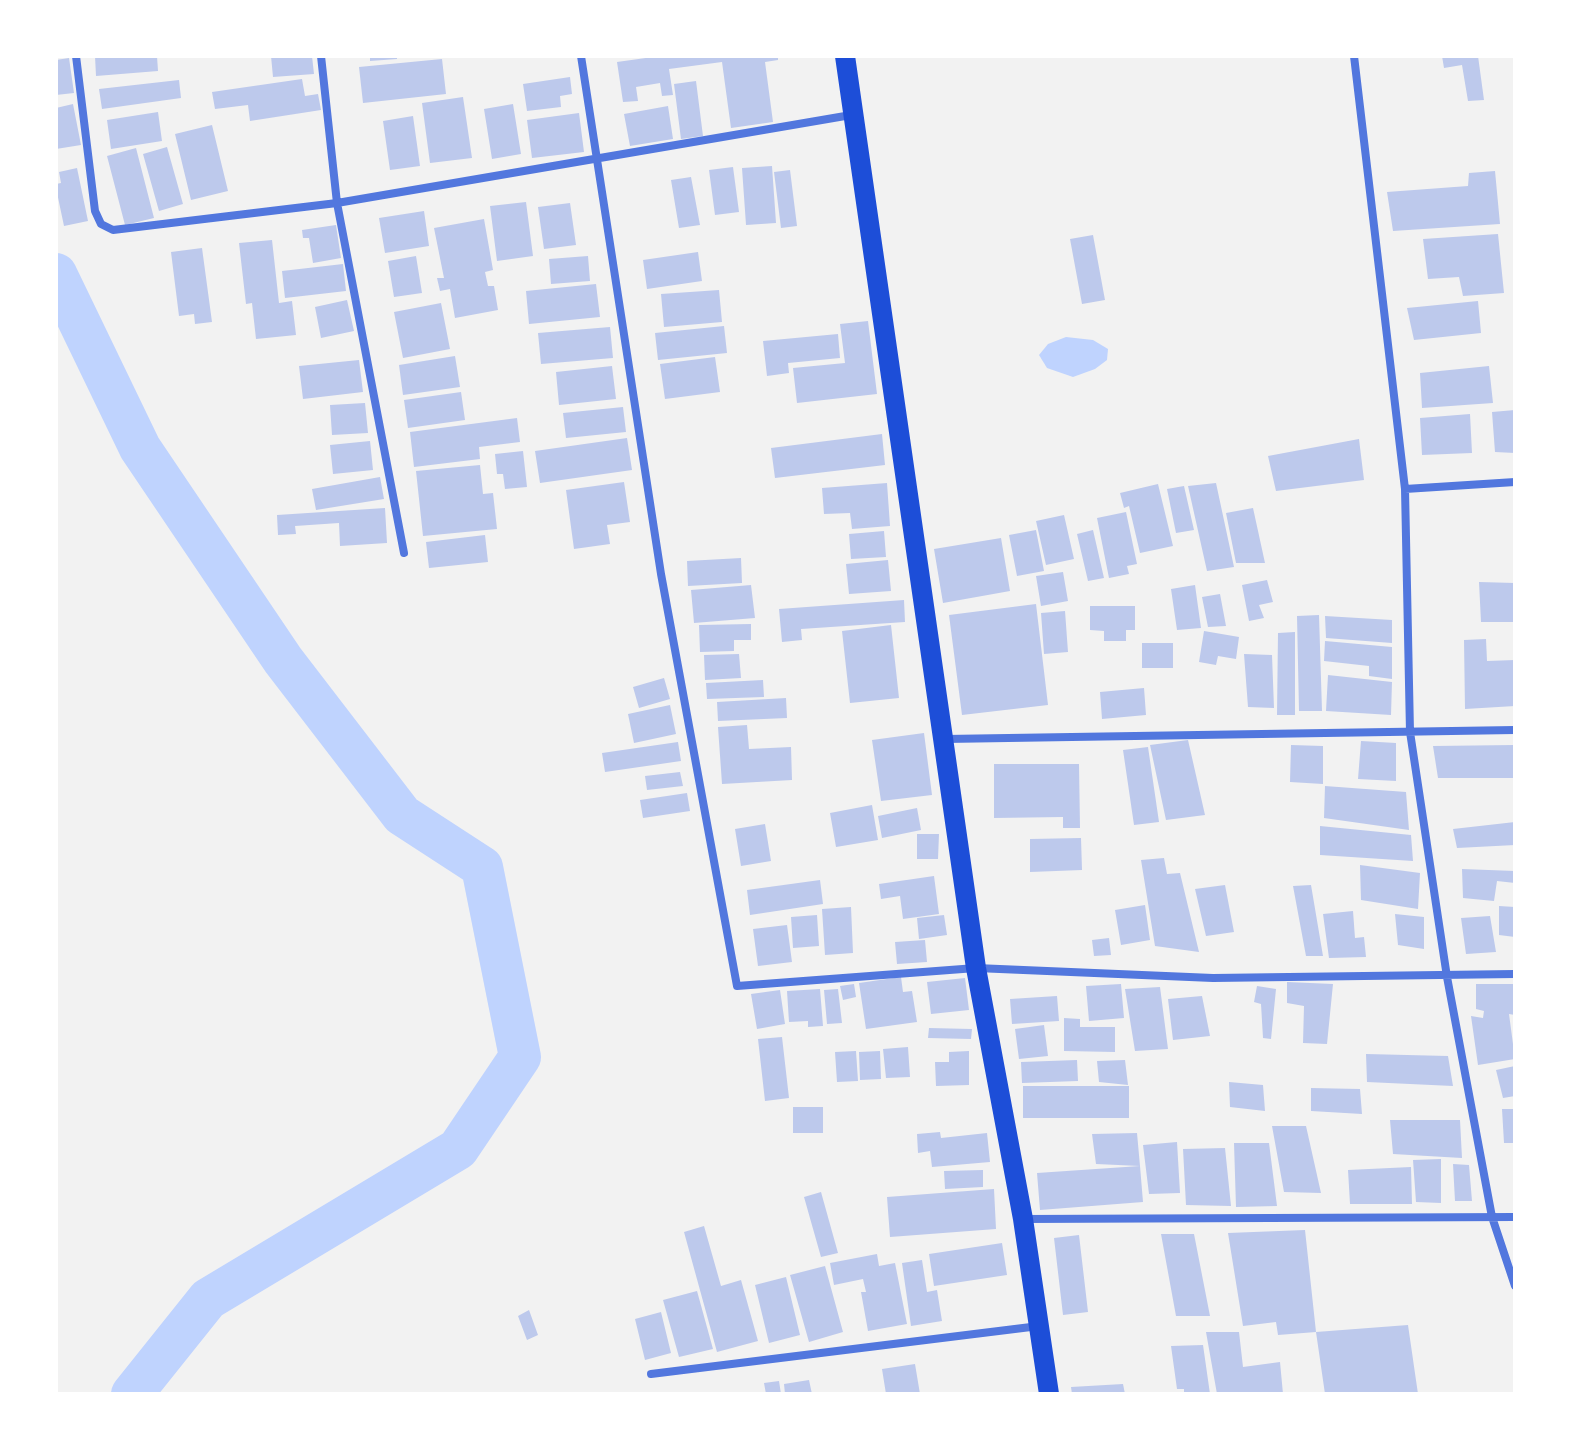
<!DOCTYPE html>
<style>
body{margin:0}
#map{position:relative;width:1571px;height:1450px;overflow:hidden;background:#f2f2f2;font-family:Ubuntu,sans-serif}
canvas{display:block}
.frame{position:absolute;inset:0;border:58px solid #fff;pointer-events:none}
</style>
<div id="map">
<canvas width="1571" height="1450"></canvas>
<div class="frame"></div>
</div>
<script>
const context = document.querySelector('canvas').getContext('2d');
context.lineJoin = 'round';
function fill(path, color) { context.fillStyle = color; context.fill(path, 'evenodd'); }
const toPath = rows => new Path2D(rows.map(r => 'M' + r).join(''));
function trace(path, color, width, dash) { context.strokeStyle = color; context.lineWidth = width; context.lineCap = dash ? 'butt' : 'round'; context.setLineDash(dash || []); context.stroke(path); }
fill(toPath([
 [1066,337,1093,340,1108,349,1107,360,1095,369,1073,377,1047,368,1039,355,1048,344]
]), '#bfd3fe');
trace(toPath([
 [56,274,140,448,283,660,402,815,482,867,520,1057,458,1149,208,1299,132,1394]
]), '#bfd3fe', 42);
fill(toPath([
 [95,56,157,56,158,71,96,76],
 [271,56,312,56,314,74,273,77],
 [370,56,397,56,397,59,370,61],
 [660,56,778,56,778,60,765,62,773,122,731,128,722,62,669,69,673,95,662,96,660,83,636,87,638,101,623,102,617,62],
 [1442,56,1478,56,1484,100,1468,101,1462,65,1444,68],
 [69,58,74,93,56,95,56,60],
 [442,59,446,94,363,103,359,67],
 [570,77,572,94,560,96,561,107,527,111,523,84],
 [302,79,305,96,318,94,321,110,250,121,248,105,215,109,212,92],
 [179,80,181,98,102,109,99,89],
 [696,81,703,136,681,139,674,84],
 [463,97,472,158,430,163,422,103],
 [73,104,81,145,56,149,56,108],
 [513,104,521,154,492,159,484,109],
 [668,106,673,139,630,146,624,114],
 [158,112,162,141,111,149,107,120],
 [579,113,584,152,532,158,527,120],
 [413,116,420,166,390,170,383,121],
 [212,125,228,191,191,200,175,134],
 [167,147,183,204,159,211,143,154],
 [136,148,154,218,125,225,107,156],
 [772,166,776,223,746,225,742,168],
 [733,167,739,212,715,215,709,170],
 [77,168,88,221,64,226,56,188,56,184,61,183,59,172],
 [790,170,797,226,781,228,774,172],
 [1495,171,1500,224,1393,231,1387,192,1468,186,1469,173],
 [691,177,700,225,679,228,671,180],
 [526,202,533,256,497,261,490,206],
 [570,203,576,245,544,249,538,207],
 [424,211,429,246,385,253,379,218],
 [484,219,493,270,485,272,488,286,494,286,498,310,455,318,450,289,440,291,437,278,444,278,434,228],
 [336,225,341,258,313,263,309,238,303,238,302,230],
 [1498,234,1504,293,1463,296,1459,277,1428,279,1423,239],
 [1093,235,1105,300,1082,304,1070,239],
 [272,240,279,303,292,301,296,335,256,339,252,303,246,304,239,243],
 [202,248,212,322,195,324,194,314,179,316,171,252],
 [698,252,702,281,647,289,643,260],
 [416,256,422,293,394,297,388,261],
 [588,256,590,281,551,284,549,259],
 [343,264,346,291,285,298,282,271],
 [596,284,600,317,529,324,526,291],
 [719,290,722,322,664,327,661,294],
 [347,300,354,331,321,338,315,307],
 [1478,301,1481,333,1414,340,1407,308],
 [441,303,450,349,403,358,394,312],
 [868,321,877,394,797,403,793,368,845,363,840,324],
 [724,326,727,353,658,360,655,333],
 [610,327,613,358,541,364,538,333],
 [838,334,840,358,788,363,789,373,767,376,763,341],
 [455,356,460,387,403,395,399,365],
 [715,357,720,392,665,399,660,364],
 [359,360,363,392,303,399,299,366],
 [612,366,616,399,559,405,556,372],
 [1489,366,1493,403,1422,408,1420,373],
 [461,392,465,420,408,428,404,400],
 [365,403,368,433,332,435,330,405],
 [623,407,626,432,566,438,563,413],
 [1515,410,1515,453,1495,452,1492,412],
 [1470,414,1472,453,1422,455,1420,418],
 [517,418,520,442,479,447,480,459,414,467,410,432],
 [882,434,885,465,775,478,771,448],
 [627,438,632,470,540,483,535,451],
 [1359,439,1364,480,1276,491,1268,456],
 [370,441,373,470,333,474,330,445],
 [523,451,527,487,505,489,503,474,497,474,495,454],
 [480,465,483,494,493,493,497,529,423,536,416,471],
 [380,477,384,499,316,510,312,489],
 [624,482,630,522,607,525,610,544,574,549,566,490],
 [887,483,890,526,852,529,850,513,824,514,822,488],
 [1216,483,1234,567,1207,571,1188,486],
 [1158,484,1173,546,1140,553,1129,506,1124,508,1120,493],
 [1184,486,1194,530,1176,533,1167,489],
 [385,508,387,543,340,546,339,523,295,526,296,534,278,535,277,515],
 [1253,508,1265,563,1236,563,1226,513],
 [1126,512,1137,564,1127,566,1129,574,1109,578,1097,518],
 [1064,515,1074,559,1046,565,1036,521],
 [1036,530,1044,571,1017,576,1009,535],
 [1093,530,1104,578,1088,581,1077,534],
 [884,531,886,557,851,559,849,534],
 [485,535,488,562,429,568,426,542],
 [1001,538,1010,591,943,603,934,549],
 [741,558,742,583,688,586,687,561],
 [888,560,891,591,849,594,846,564],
 [1063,572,1068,601,1041,606,1036,576],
 [1267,580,1273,602,1259,605,1264,618,1249,621,1242,585],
 [1479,582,1515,583,1515,622,1481,622],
 [751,585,755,618,694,623,691,590],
 [1195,585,1201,628,1177,630,1171,589],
 [1220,594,1226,626,1208,627,1202,597],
 [904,600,905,622,801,629,802,640,782,642,779,609],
 [1036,604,1048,705,962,715,949,615],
 [1090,606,1135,606,1135,630,1126,630,1126,641,1104,641,1104,631,1090,630],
 [1065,611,1068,652,1044,654,1041,613],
 [1319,615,1322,711,1299,711,1297,616],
 [1325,616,1392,620,1392,643,1326,638],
 [751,624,751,640,734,640,734,651,700,652,699,625],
 [891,625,899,698,850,703,842,631],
 [1204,631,1239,637,1236,659,1218,656,1216,665,1199,662],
 [1295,632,1295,715,1277,715,1278,633],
 [1486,639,1487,661,1515,660,1515,706,1465,709,1464,640],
 [1325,641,1392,647,1392,679,1369,676,1369,666,1324,661],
 [1142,643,1173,643,1173,668,1142,668],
 [739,654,741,678,705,680,704,655],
 [1244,654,1272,655,1274,708,1248,707],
 [1328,675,1392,682,1391,715,1326,711],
 [664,678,670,699,639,708,633,687],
 [763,680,764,697,707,699,706,683],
 [1144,688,1146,715,1102,719,1100,692],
 [786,698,787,718,718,721,717,702],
 [670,705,676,734,634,743,628,714],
 [747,725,749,749,791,747,792,780,722,784,718,727],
 [924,733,932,795,881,801,872,740],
 [1188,740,1205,815,1166,820,1150,745],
 [1361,741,1396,743,1396,781,1358,779],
 [678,742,681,761,605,772,602,753],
 [1291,745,1323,746,1323,784,1290,782],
 [1515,745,1515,778,1438,778,1433,746],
 [1148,747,1159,822,1134,825,1123,750],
 [994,764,1079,764,1080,828,1063,828,1063,817,994,818],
 [680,772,683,786,647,790,645,776],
 [1325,786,1406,792,1409,830,1324,818],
 [687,793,690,811,643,818,640,800],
 [872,805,878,840,836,847,830,813],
 [917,808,921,830,882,838,878,816],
 [1515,822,1515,845,1457,848,1453,829],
 [765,824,771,861,741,866,735,829],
 [1320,826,1411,835,1413,861,1320,855],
 [917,834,939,834,938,859,917,859],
 [1081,838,1082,870,1030,872,1030,839],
 [1164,858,1167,874,1180,873,1199,952,1155,946,1141,860],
 [1360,865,1420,873,1418,909,1361,900],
 [1462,869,1515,871,1515,883,1497,881,1494,901,1463,898],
 [934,876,939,914,903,919,900,896,881,899,879,884],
 [820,880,823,904,750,915,747,890],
 [1225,885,1234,932,1206,936,1195,889],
 [1311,885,1323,956,1306,956,1293,886],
 [1145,905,1150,940,1121,945,1115,910],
 [1499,906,1515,907,1515,937,1499,935],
 [851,907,853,953,825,955,822,909],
 [1353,911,1355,938,1364,937,1366,957,1329,958,1323,914],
 [1395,914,1424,917,1424,949,1398,945],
 [817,915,819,946,793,948,791,917],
 [944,915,947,935,919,939,917,918],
 [1490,916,1496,952,1466,954,1461,918],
 [787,925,792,962,758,966,753,929],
 [1109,938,1111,955,1094,956,1092,940],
 [925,940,927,962,897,964,895,942],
 [901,977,903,992,912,991,917,1022,866,1029,859,983],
 [965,978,969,1010,931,1014,927,982],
 [1287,982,1333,984,1327,1044,1303,1043,1304,1006,1287,1003],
 [854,984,856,997,843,1000,840,986],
 [1121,984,1124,1018,1089,1021,1086,986],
 [1476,984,1515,984,1515,1015,1509,1014,1515,1059,1478,1065,1471,1016,1483,1018,1484,1011,1476,1009],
 [1257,986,1276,989,1271,1039,1263,1038,1261,1004,1254,1002],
 [1160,987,1168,1049,1135,1051,1125,989],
 [820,989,823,1026,808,1027,808,1021,789,1022,787,991],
 [838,989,842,1023,827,1024,824,990],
 [780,990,785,1024,757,1029,751,994],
 [1057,996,1059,1021,1012,1024,1010,999],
 [1202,996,1210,1036,1173,1040,1168,999],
 [1064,1018,1080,1019,1080,1027,1115,1027,1115,1052,1064,1051],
 [1044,1025,1048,1056,1019,1059,1015,1029],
 [929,1028,972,1029,971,1039,928,1038],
 [782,1037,789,1098,765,1101,758,1039],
 [908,1047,910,1077,886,1078,883,1049],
 [856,1051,858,1081,837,1082,835,1052],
 [880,1051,881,1079,860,1080,859,1052],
 [969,1051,969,1085,936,1086,935,1062,949,1062,949,1052],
 [1366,1054,1448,1056,1453,1086,1367,1082],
 [1077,1060,1078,1081,1022,1083,1021,1062],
 [1125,1060,1128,1085,1099,1082,1097,1061],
 [1515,1066,1515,1096,1503,1098,1496,1070],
 [1229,1082,1263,1085,1265,1111,1230,1107],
 [1023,1086,1129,1086,1129,1118,1023,1118],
 [1311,1088,1360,1089,1362,1114,1311,1111],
 [793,1107,823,1107,823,1133,793,1133],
 [1502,1109,1515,1109,1515,1143,1504,1143],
 [1390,1120,1460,1120,1462,1158,1393,1154],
 [1272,1126,1306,1126,1321,1193,1284,1192],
 [940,1132,941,1138,987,1133,990,1162,932,1167,930,1151,918,1153,917,1134],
 [1137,1133,1140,1166,1143,1202,1040,1210,1037,1173,1140,1166,1096,1164,1092,1134],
 [1177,1142,1180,1193,1149,1194,1143,1145],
 [1234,1143,1269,1143,1277,1206,1236,1207],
 [1225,1148,1231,1206,1186,1205,1183,1149],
 [1441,1159,1441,1203,1416,1202,1413,1160],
 [1453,1164,1469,1165,1472,1201,1455,1201],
 [1411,1167,1412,1204,1350,1204,1348,1170],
 [983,1170,983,1187,945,1189,944,1171],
 [994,1189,996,1229,890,1237,887,1197],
 [821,1192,838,1253,821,1257,804,1197],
 [704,1226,721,1286,741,1280,758,1341,717,1352,684,1232],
 [1305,1230,1316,1332,1278,1335,1276,1322,1243,1326,1228,1233],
 [1161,1234,1194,1234,1210,1316,1176,1316],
 [1079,1235,1088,1312,1063,1315,1054,1238],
 [1002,1243,1007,1275,934,1286,929,1254],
 [877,1254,879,1266,895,1263,907,1324,868,1331,861,1292,866,1292,863,1279,834,1285,830,1263],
 [922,1260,927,1292,937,1290,942,1321,911,1326,902,1263],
 [825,1266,843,1332,809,1342,790,1275],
 [786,1277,800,1335,769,1343,755,1285],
 [697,1291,713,1349,679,1357,663,1300],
 [529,1310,538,1335,527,1340,518,1316],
 [661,1312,671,1353,645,1360,635,1319],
 [1408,1325,1418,1394,1325,1394,1316,1332],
 [1206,1332,1239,1332,1243,1367,1280,1362,1283,1394,1217,1394],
 [1203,1345,1210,1394,1184,1394,1184,1389,1177,1389,1171,1346],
 [915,1364,920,1394,886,1394,882,1369],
 [809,1380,812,1394,785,1394,784,1384],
 [779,1381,781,1394,766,1394,764,1383],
 [1123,1384,1125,1394,1072,1394,1071,1387]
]), '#bdc9ec');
trace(toPath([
 [76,56,95,211,101,224,113,230,337,203,851,115],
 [321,56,337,203,404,553],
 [581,56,661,574,737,986,976,968,1213,978,1515,974],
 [1354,56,1405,489,1410,732,1447,977,1492,1217,1515,1286],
 [1405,489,1515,482],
 [945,739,1515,730],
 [1024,1219,1515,1217],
 [651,1374,1039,1326]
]), '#5277de', 8);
trace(toPath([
 [845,56,976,968,1023,1219,1049,1394]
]), '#1d4ed8', 20);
</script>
